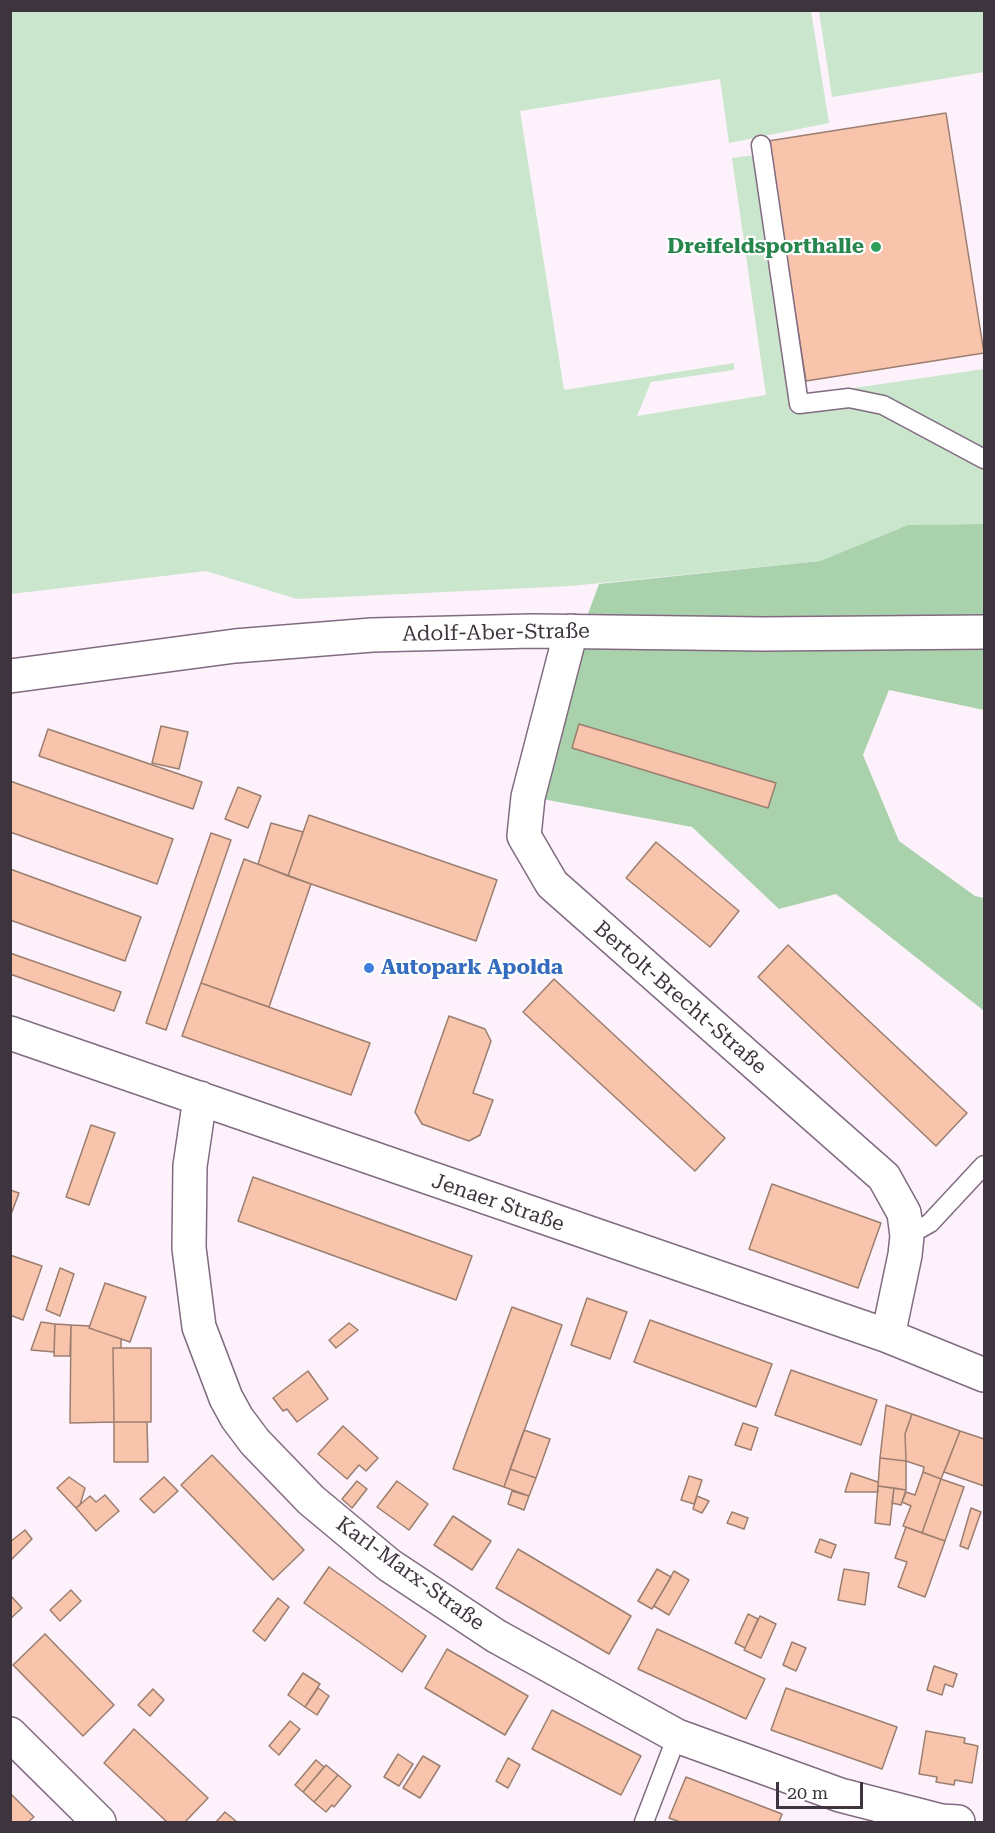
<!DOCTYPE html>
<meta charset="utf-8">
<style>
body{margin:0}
#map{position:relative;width:995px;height:1833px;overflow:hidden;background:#fdf2fc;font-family:"Roboto Serif",serif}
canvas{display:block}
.frame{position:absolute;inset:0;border:12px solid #3e343e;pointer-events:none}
.scale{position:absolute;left:776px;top:1782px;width:87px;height:27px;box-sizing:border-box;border:3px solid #3e343e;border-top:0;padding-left:8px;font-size:18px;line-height:21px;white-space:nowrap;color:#3e343e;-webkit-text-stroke:4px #fff;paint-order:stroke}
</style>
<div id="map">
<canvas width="995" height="1833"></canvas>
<div class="frame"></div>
<div class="scale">20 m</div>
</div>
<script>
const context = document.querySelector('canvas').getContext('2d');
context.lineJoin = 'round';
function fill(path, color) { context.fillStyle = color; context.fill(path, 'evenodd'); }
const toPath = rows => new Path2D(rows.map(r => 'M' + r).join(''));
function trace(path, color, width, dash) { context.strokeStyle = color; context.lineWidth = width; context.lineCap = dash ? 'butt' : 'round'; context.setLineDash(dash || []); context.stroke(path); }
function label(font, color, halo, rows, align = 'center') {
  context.font = font + ' "Roboto Serif",serif'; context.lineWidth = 4.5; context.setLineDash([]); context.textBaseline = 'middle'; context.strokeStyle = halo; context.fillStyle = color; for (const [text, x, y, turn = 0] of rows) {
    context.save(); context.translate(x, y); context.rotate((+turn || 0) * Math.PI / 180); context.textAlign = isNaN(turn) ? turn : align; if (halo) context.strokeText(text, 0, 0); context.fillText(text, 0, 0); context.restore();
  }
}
fill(toPath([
 [10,11,811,11,829,123,729,143,720,79,520,111,564,390,734,363,734,370,651,382,637,416,766,395,732,158,755,155,792,397,984,369,984,524,908,525,820,561,571,586,297,599,206,571,11,594],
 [819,11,984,11,984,72,832,97]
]), '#cae6cc');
fill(toPath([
 [984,524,984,710,889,690,863,755,899,841,975,896,984,898,984,1011,836,894,779,909,692,827,521,795,599,584,820,561,908,525]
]), '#a9d2ac');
const building = toPath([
 [946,113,984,353,806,381,768,141,946,113],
 [579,724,776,783,768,808,572,748,579,724],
 [161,726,188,732,179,769,152,763,161,726],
 [48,729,202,782,193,809,39,756,48,729],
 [10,781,173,839,157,884,10,832,10,781],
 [238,787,261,796,248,828,225,819,238,787],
 [309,815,497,880,476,941,288,876,309,815],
 [271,823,303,832,288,876,258,864,271,823],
 [211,833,231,840,166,1030,146,1023,211,833],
 [656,842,739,911,710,947,626,878,656,842],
 [244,859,311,884,269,1007,201,983,244,859],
 [10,869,141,917,125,961,10,920,10,869],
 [788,945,967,1113,936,1146,758,977,788,945],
 [10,953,121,992,114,1011,10,974,10,953],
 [554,979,725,1138,695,1171,523,1012,554,979],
 [201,983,370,1043,351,1095,182,1036,201,983],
 [449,1016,485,1029,491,1041,473,1093,493,1100,480,1135,469,1141,422,1124,415,1112,449,1016],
 [91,1125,115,1133,89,1205,66,1197,91,1125],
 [253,1177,472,1256,456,1300,238,1221,253,1177],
 [772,1184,881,1223,858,1288,749,1249,772,1184],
 [10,1190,19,1193,10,1217,10,1190],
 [10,1255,42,1266,23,1320,10,1315,10,1255],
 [60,1268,74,1274,60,1316,46,1310,60,1268],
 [105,1283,146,1297,130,1342,89,1328,105,1283],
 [587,1298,627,1312,610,1359,571,1345,587,1298],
 [512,1307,562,1325,504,1487,453,1469,512,1307],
 [650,1320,772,1364,756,1407,634,1362,650,1320],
 [41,1322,55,1324,54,1352,31,1350,41,1322],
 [349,1323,358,1330,336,1348,329,1340,349,1323],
 [55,1324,71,1325,70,1356,54,1356,55,1324],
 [71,1325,90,1326,89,1328,121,1339,121,1348,113,1348,114,1422,70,1423,71,1325],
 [113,1348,151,1348,151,1422,114,1422,113,1348],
 [791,1370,877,1400,861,1445,775,1415,791,1370],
 [308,1371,328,1399,297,1422,287,1409,283,1411,273,1398,308,1371],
 [886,1405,912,1414,905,1434,906,1461,880,1458,886,1405],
 [912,1414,960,1431,941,1479,923,1472,924,1467,906,1461,905,1434,912,1414],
 [114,1422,147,1422,148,1462,114,1462,114,1422],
 [743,1423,758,1428,751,1450,735,1445,743,1423],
 [343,1426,378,1458,366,1471,359,1465,347,1479,318,1454,343,1426],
 [524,1430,550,1439,536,1478,510,1469,524,1430],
 [960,1431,984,1439,984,1486,944,1472,960,1431],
 [212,1455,304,1550,273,1580,181,1485,212,1455],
 [880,1458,906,1461,906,1490,878,1486,880,1458],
 [510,1469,536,1478,529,1496,504,1487,510,1469],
 [923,1472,941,1479,922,1533,903,1526,911,1506,902,1502,906,1492,915,1495,923,1472],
 [851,1473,878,1482,878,1492,845,1492,851,1473],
 [689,1476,702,1480,694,1504,681,1500,689,1476],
 [69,1477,85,1488,80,1505,76,1508,57,1488,69,1477],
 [164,1477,178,1491,154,1513,140,1499,164,1477],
 [941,1479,964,1487,945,1541,922,1533,941,1479],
 [357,1481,367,1489,352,1508,342,1499,357,1481],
 [397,1481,428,1504,409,1530,377,1507,397,1481],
 [878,1486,894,1488,890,1525,875,1523,878,1486],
 [894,1488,906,1490,901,1505,892,1503,894,1488],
 [512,1491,529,1496,524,1510,508,1504,512,1491],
 [105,1495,119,1511,96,1531,76,1508,90,1496,96,1502,105,1495],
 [697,1496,709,1501,702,1513,693,1509,697,1496],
 [971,1508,981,1512,968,1549,960,1546,971,1508],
 [732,1512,748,1518,744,1529,727,1523,732,1512],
 [453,1516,491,1541,472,1570,434,1545,453,1516],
 [906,1527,945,1541,925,1597,898,1587,907,1562,895,1558,906,1527],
 [25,1530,32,1539,11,1560,10,1542,25,1530],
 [820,1539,836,1545,831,1558,815,1552,820,1539],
 [518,1549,631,1616,609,1654,496,1588,518,1549],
 [329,1567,426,1636,402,1672,304,1603,329,1567],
 [657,1569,671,1577,652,1609,638,1601,657,1569],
 [844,1569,869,1573,865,1605,838,1600,844,1569],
 [674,1571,689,1580,669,1615,654,1606,674,1571],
 [71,1590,81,1601,60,1621,50,1610,71,1590],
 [10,1595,22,1608,10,1619,10,1595],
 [278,1598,289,1607,265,1641,253,1631,278,1598],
 [748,1614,758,1619,745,1648,735,1643,748,1614],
 [760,1616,776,1624,761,1658,744,1650,760,1616],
 [657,1629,765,1679,746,1719,638,1669,657,1629],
 [45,1634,114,1705,83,1736,13,1665,45,1634],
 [792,1642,806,1648,796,1671,783,1665,792,1642],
 [447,1649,528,1696,505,1735,425,1688,447,1649],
 [934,1666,957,1674,953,1687,945,1684,942,1695,927,1690,934,1666],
 [303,1673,320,1684,305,1707,288,1695,303,1673],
 [318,1688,329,1696,317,1715,305,1707,318,1688],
 [786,1688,897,1727,882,1769,771,1730,786,1688],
 [153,1689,164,1700,150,1716,138,1705,153,1689],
 [552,1710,641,1756,621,1795,532,1749,552,1710],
 [290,1721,300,1729,279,1755,269,1746,290,1721],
 [134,1729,208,1798,185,1822,167,1822,104,1763,134,1729],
 [926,1731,965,1738,964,1743,978,1746,972,1783,955,1780,954,1785,936,1782,937,1777,919,1774,926,1731],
 [398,1754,413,1764,399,1786,384,1777,398,1754],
 [423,1756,440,1766,420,1798,403,1788,423,1756],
 [508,1758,520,1765,508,1788,496,1781,508,1758],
 [316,1760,324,1767,303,1792,295,1785,316,1760],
 [326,1765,338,1775,314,1802,303,1792,326,1765],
 [338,1775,351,1786,334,1807,332,1805,326,1812,314,1802,338,1775],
 [686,1777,782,1814,779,1822,680,1822,669,1818,686,1777],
 [10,1793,34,1817,28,1822,10,1822,10,1793],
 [225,1812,237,1822,216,1822,225,1812]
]);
fill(building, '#f8c4ab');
trace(building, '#9c7e70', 1.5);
const lane = toPath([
 [761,145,799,404,849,398,883,405,984,459],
 [907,1236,930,1223,984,1165],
 [644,1822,677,1736]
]);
const street = toPath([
 [571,631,528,797,524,836,552,884,884,1177,904,1213,907,1236,905,1255,888,1336],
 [10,1033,888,1336,984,1375],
 [200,1098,190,1166,189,1248,199,1327,226,1398,237,1418,255,1442,311,1500,389,1565,496,1636,677,1736,840,1795,941,1821,958,1822]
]);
const secondary = toPath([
 [10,676,235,646,372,635,532,631,763,634,984,632],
 [10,1734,99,1822]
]);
trace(lane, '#816b81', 21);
trace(street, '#816b81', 36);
trace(secondary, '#816b81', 36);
trace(lane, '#fff', 18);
trace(street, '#fff', 33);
trace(secondary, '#fff', 33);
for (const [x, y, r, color] of [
 [876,247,6,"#2e9e5b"],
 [369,968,6,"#3f7fe0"]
]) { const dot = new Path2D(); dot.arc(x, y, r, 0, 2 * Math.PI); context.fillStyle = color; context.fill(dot); trace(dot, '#fff', 2); }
label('bold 21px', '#27864d', '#fff', [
 ["Dreifeldsporthalle",864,247]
], 'right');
label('21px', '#3e343e', '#fff', [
 ["Adolf-Aber-Straße",496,633,-1],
 ["Bertolt-Brecht-Straße",680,998,41],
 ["Jenaer Straße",498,1203,19],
 ["Karl-Marx-Straße",410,1574,36]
]);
label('bold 21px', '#366cbe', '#fff', [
 ["Autopark Apolda",381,968]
], 'left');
</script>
